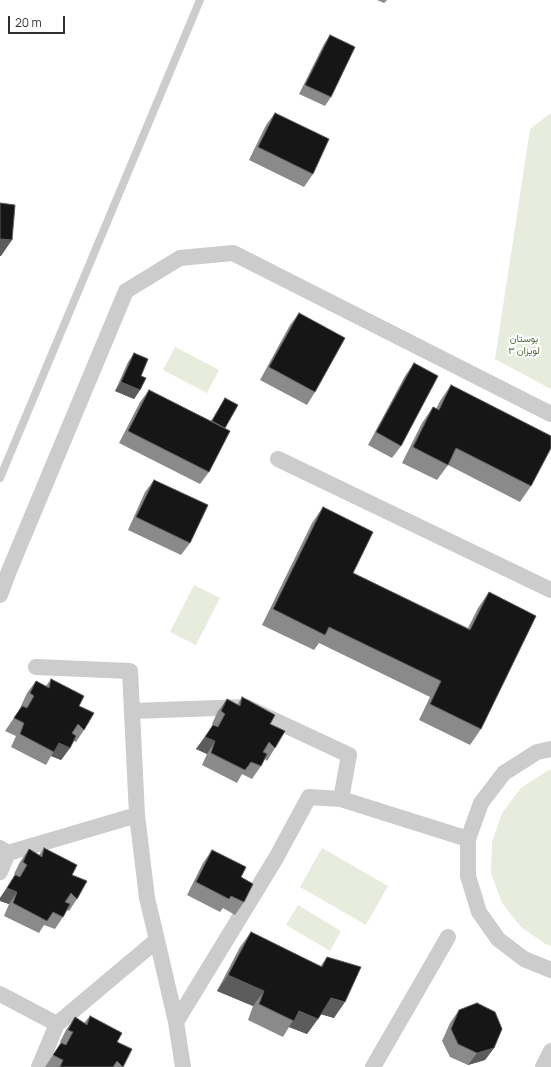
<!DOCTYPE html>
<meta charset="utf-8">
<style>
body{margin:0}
#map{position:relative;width:551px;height:1067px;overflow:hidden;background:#fff;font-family:Manrope,sans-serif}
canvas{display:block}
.scale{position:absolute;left:8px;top:16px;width:57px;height:18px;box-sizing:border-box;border:2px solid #2f2f2f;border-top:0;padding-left:5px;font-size:12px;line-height:14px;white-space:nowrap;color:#2f2f2f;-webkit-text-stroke:3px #fff;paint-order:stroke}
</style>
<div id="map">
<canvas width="551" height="1067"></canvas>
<div class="scale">20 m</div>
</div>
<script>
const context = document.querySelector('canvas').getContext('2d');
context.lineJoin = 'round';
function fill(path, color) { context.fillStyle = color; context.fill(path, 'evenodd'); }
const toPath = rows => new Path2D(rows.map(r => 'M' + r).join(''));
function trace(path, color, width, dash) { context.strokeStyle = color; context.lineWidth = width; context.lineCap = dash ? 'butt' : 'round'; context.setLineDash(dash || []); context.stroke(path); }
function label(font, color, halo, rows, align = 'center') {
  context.font = font + ' Manrope,Vazirmatn,sans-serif'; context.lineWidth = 4; context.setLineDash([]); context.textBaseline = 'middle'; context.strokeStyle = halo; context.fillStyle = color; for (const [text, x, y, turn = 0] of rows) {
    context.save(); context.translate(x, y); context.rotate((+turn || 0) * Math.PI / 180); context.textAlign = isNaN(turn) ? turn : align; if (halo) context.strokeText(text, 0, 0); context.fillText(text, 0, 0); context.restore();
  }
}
fill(toPath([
 [551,113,551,389,495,359,530,129],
 [175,347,219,370,207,393,163,370],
 [194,585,220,598,196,645,170,632],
 [551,770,551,946,547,945,521,927,502,903,491,873,492,842,502,813,521,788,547,771],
 [322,848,388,886,366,925,300,887],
 [298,905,341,931,330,951,286,925]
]), '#e7ecdd');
trace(toPath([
 [0,478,200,0]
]), '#ccc', 8);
trace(toPath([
 [278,459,551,590],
 [0,595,9,571,126,291,180,258,233,253,551,414],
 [132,711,246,707,349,755,341,799,468,839],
 [551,749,537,752,504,773,481,803,468,839,468,876,479,912,498,939,524,959,551,970],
 [0,848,8,853,137,815,130,671,36,667],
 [0,872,8,853],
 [157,940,176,1022,183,1067],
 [0,994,57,1024],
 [176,1022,276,858,309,797,341,799],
 [39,1067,57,1024,157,940,147,898,137,815],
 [373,1067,448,937],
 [543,1067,551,1051]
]), '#ccc', 16);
fill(toPath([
 [377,0,387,0,384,3],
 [330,35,331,97,325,106,299,94,324,44],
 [275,113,313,174,304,187,249,160,266,125],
 [299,313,315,392,307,405,260,380,290,325],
 [134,353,141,376,140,390,134,399,115,391,128,362],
 [414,363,401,446,392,458,368,445,405,376],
 [451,385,531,486,520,502,448,465,437,480,402,463,422,423,433,407,436,409,440,401],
 [149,390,211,421,225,398,225,428,209,472,200,484,119,443,140,402],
 [154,480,190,543,181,555,128,530,145,492],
 [323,507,353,573,468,628,478,608,489,592,481,729,470,745,419,720,430,697,319,643,314,650,262,625,312,523],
 [51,679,79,706,84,730,76,742,74,741,70,748,61,760,51,756,46,765,11,747,16,736,5,731,22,706,21,706,27,693,36,681,46,686],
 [242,697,270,724,275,748,267,761,265,759,261,766,252,779,242,774,237,783,202,765,207,754,196,749,213,725,212,724,218,711,227,699,237,705],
 [44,848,72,875,77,899,69,911,67,910,63,917,55,929,44,925,39,933,4,916,9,904,0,901,0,898,15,875,14,874,20,862,29,849,39,855],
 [212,850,241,877,244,902,235,915,223,908,220,912,187,895,203,863],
 [251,932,320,967,327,957,334,1018,321,1014,307,1034,289,1027,283,1037,248,1020,253,1006,217,991,240,947],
 [459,1010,494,1048,485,1060,468,1065,450,1057,442,1041,450,1023],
 [90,1016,117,1042,123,1067,45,1067,61,1043,62,1044,60,1042,66,1030,75,1017,84,1023]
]), '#8a8a8a');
fill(toPath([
 [0,239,12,240,1,256,0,256],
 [121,382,140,390,134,399,115,391],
 [205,737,215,741,207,754,196,749],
 [59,743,70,748,61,760,51,756],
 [7,888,17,892,9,904,0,901,0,898],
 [228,975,264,991,253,1006,217,991],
 [331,998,345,1002,334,1018,320,1014],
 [299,1011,318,1019,307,1034,289,1027],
 [494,1048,485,1060,468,1065,477,1053]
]), '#5c5c5c');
const building = toPath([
 [330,35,355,47,331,97,305,85,330,35],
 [275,113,329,139,313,174,258,147,275,113],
 [0,203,15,205,12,240,0,239,0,203],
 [299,313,345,338,315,392,269,367,299,313],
 [134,353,148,359,141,376,146,378,140,390,121,382,134,353],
 [414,363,438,376,401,446,376,432,414,363],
 [451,385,551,436,551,448,531,486,456,448,448,465,413,447,433,407,439,410,451,385],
 [149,390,230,431,209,472,128,431,149,390],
 [225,398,238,405,225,428,212,421,225,398],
 [154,480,208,505,190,543,136,517,154,480],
 [323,507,373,532,353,573,470,630,489,592,536,616,481,729,430,704,441,681,329,627,325,635,273,609,323,507],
 [51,679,84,696,79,706,94,713,84,730,78,724,72,733,76,736,70,748,59,743,54,752,20,734,24,723,14,718,22,706,27,708,34,696,30,693,36,681,49,688,51,679],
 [242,697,275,715,270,724,285,731,275,748,269,742,263,752,267,754,261,766,251,762,245,770,211,753,215,741,205,737,213,725,218,727,225,714,221,711,227,699,240,706,242,697],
 [44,848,77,865,72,875,87,881,77,899,71,893,65,902,70,904,63,917,53,912,47,921,13,903,17,892,7,888,15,875,20,877,27,865,23,862,29,849,42,857,44,848],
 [212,850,246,867,241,877,253,884,244,902,231,896,229,899,196,882,212,850],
 [251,932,322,967,327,957,361,967,345,1002,331,998,318,1019,299,1011,294,1021,259,1004,264,991,228,975,251,932],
 [477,1003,495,1012,502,1029,494,1048,477,1053,458,1044,451,1029,459,1010,477,1003],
 [90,1016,122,1033,117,1042,132,1049,123,1067,117,1061,113,1067,60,1067,63,1060,53,1055,61,1043,66,1045,73,1032,68,1030,75,1017,87,1025,90,1016]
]);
fill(building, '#161616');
trace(building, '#5c5c5c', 1);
label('10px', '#576b3c', '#fff', [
 ["بوستان",524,339],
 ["لویزان ۳",524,351]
]);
</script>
